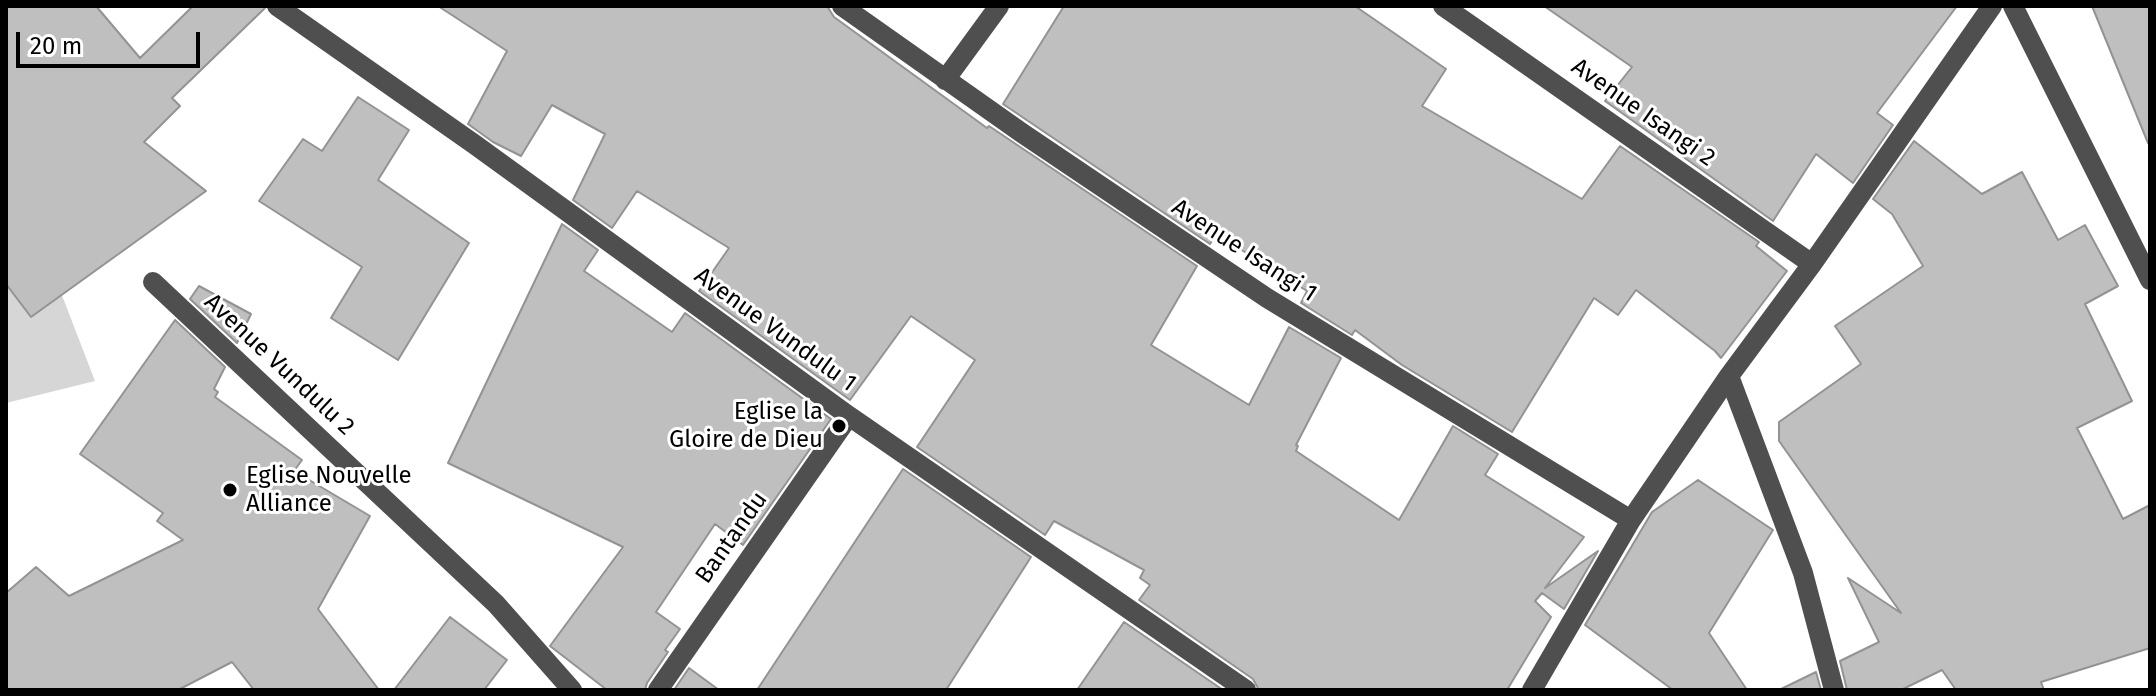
<!DOCTYPE html>
<style>
body{margin:0}
#map{position:relative;width:2156px;height:696px;overflow:hidden;background:#fff;font-family:"Fira Sans",sans-serif}
canvas{display:block}
.frame{position:absolute;inset:0;border:8px solid #000;pointer-events:none}
.scale{position:absolute;left:16px;top:32px;width:184px;height:36px;box-sizing:border-box;border:4px solid #000;border-top:0;padding-left:10px;font-size:24px;line-height:28px;white-space:nowrap;color:#000;-webkit-text-stroke:6px #fff;paint-order:stroke}
</style>
<div id="map">
<canvas width="2156" height="696"></canvas>
<div class="frame"></div>
<div class="scale">20 m</div>
</div>
<script>
const context = document.querySelector('canvas').getContext('2d');
context.lineJoin = 'round';
function fill(path, color) { context.fillStyle = color; context.fill(path, 'evenodd'); }
const toPath = rows => new Path2D(rows.map(r => 'M' + r).join(''));
function trace(path, color, width, dash) { context.strokeStyle = color; context.lineWidth = width; context.lineCap = dash ? 'butt' : 'round'; context.setLineDash(dash || []); context.stroke(path); }
function label(font, color, halo, rows, align = 'center') {
  context.font = font + ' "Fira Sans",sans-serif'; context.lineWidth = 6; context.setLineDash([]); context.textBaseline = 'middle'; context.strokeStyle = halo; context.fillStyle = color; for (const [text, x, y, turn = 0] of rows) {
    context.save(); context.translate(x, y); context.rotate((+turn || 0) * Math.PI / 180); context.textAlign = isNaN(turn) ? turn : align; if (halo) context.strokeText(text, 0, 0); context.fillText(text, 0, 0); context.restore();
  }
}
fill(toPath([
 [6,150,95,381,6,403]
]), '#d6d6d6');
const building = toPath([
 [6,6,96,6,140,58,193,6,264,6,265,8,172,98,180,106,144,142,206,191,31,317,6,284,6,6],
 [438,6,827,6,834,17,987,128,989,126,1197,266,1151,345,1249,405,1289,327,1341,358,1296,445,1298,446,1296,451,1399,520,1453,426,1498,454,1485,475,1584,537,1545,588,1598,551,1564,609,1542,593,1535,601,1551,617,1507,690,1259,690,1253,679,1139,600,1150,585,1140,578,1144,570,1054,521,1045,535,917,447,975,360,911,316,850,400,699,291,729,248,637,191,612,228,573,200,605,134,552,105,521,156,493,142,468,124,507,51,438,6],
 [1064,6,1355,6,1446,69,1422,106,1582,199,1620,146,1759,242,1756,246,1787,271,1721,358,1715,351,1636,290,1618,315,1594,298,1512,432,1402,365,1355,330,1352,335,1301,303,1307,291,1216,234,1210,244,1003,104,1064,6],
 [1544,6,1957,6,1877,113,1893,125,1853,183,1816,154,1773,221,1605,101,1632,67,1544,6],
 [2092,6,2150,6,2150,143,2148,143,2092,6],
 [358,97,409,130,378,180,469,243,398,360,331,318,362,267,259,201,303,139,322,151,358,97],
 [1914,141,1982,194,2022,172,2058,240,2085,225,2118,286,2085,304,2132,401,2077,428,2123,519,2150,505,2150,648,2041,682,2044,690,1956,690,1942,670,1901,690,1847,690,1840,661,1879,642,1848,578,1901,613,1779,441,1779,422,1861,364,1835,326,1923,266,1892,214,1873,199,1914,141],
 [562,224,598,250,584,271,672,332,685,313,831,419,743,545,715,524,656,612,680,629,665,650,668,652,647,683,645,690,607,690,550,646,623,547,448,463,562,224],
 [199,286,251,314,237,343,190,299,199,286],
 [175,320,225,367,214,389,218,392,215,397,302,460,294,471,370,516,318,609,379,690,254,690,232,662,178,690,6,690,6,593,36,567,69,596,183,540,157,521,163,513,80,454,175,320],
 [903,469,1031,557,946,690,757,690,903,469],
 [1698,480,1773,530,1709,633,1747,690,1673,690,1585,625,1652,512,1698,480],
 [450,617,507,660,484,690,394,690,450,617],
 [1124,622,1223,690,1077,690,1124,622],
 [689,668,719,690,674,690,689,668],
 [1816,672,1821,690,1779,690,1816,672]
]);
fill(building, '#bfbfbf');
trace(building, '#939393', 2);
trace(toPath([
 [277,6,474,144,849,416,1246,690],
 [842,6,1022,133,1267,298,1631,520],
 [1443,6,1812,264],
 [2013,6,2150,280],
 [945,80,999,6],
 [153,282,496,604,572,690],
 [1729,376,1803,573,1834,690],
 [658,690,849,416],
 [1532,690,1631,520,1729,376,1812,264,1992,6]
]), '#4f4f4f', 20);
for (const [x, y, r, color] of [
 [839,426,8,"#000"],
 [230,490,8,"#000"]
]) { const dot = new Path2D(); dot.arc(x, y, r, 0, 2 * Math.PI); context.fillStyle = color; context.fill(dot); trace(dot, '#fff', 3); }
label('24px', '#000', '#fff', [
 ["Avenue Isangi 2",1643,113,35],
 ["Avenue Isangi 1",1244,251,33],
 ["Avenue Vundulu 1",775,330,36],
 ["Avenue Vundulu 2",279,365,43],
 ["Bantandu",732,538,-55]
]);
label('24px', '#000', '#fff', [
 ["Eglise la",823,412],
 ["Gloire de Dieu",823,440],
 ["Eglise Nouvelle",246,476,"left"],
 ["Alliance",246,504,"left"]
], 'right');
</script>
